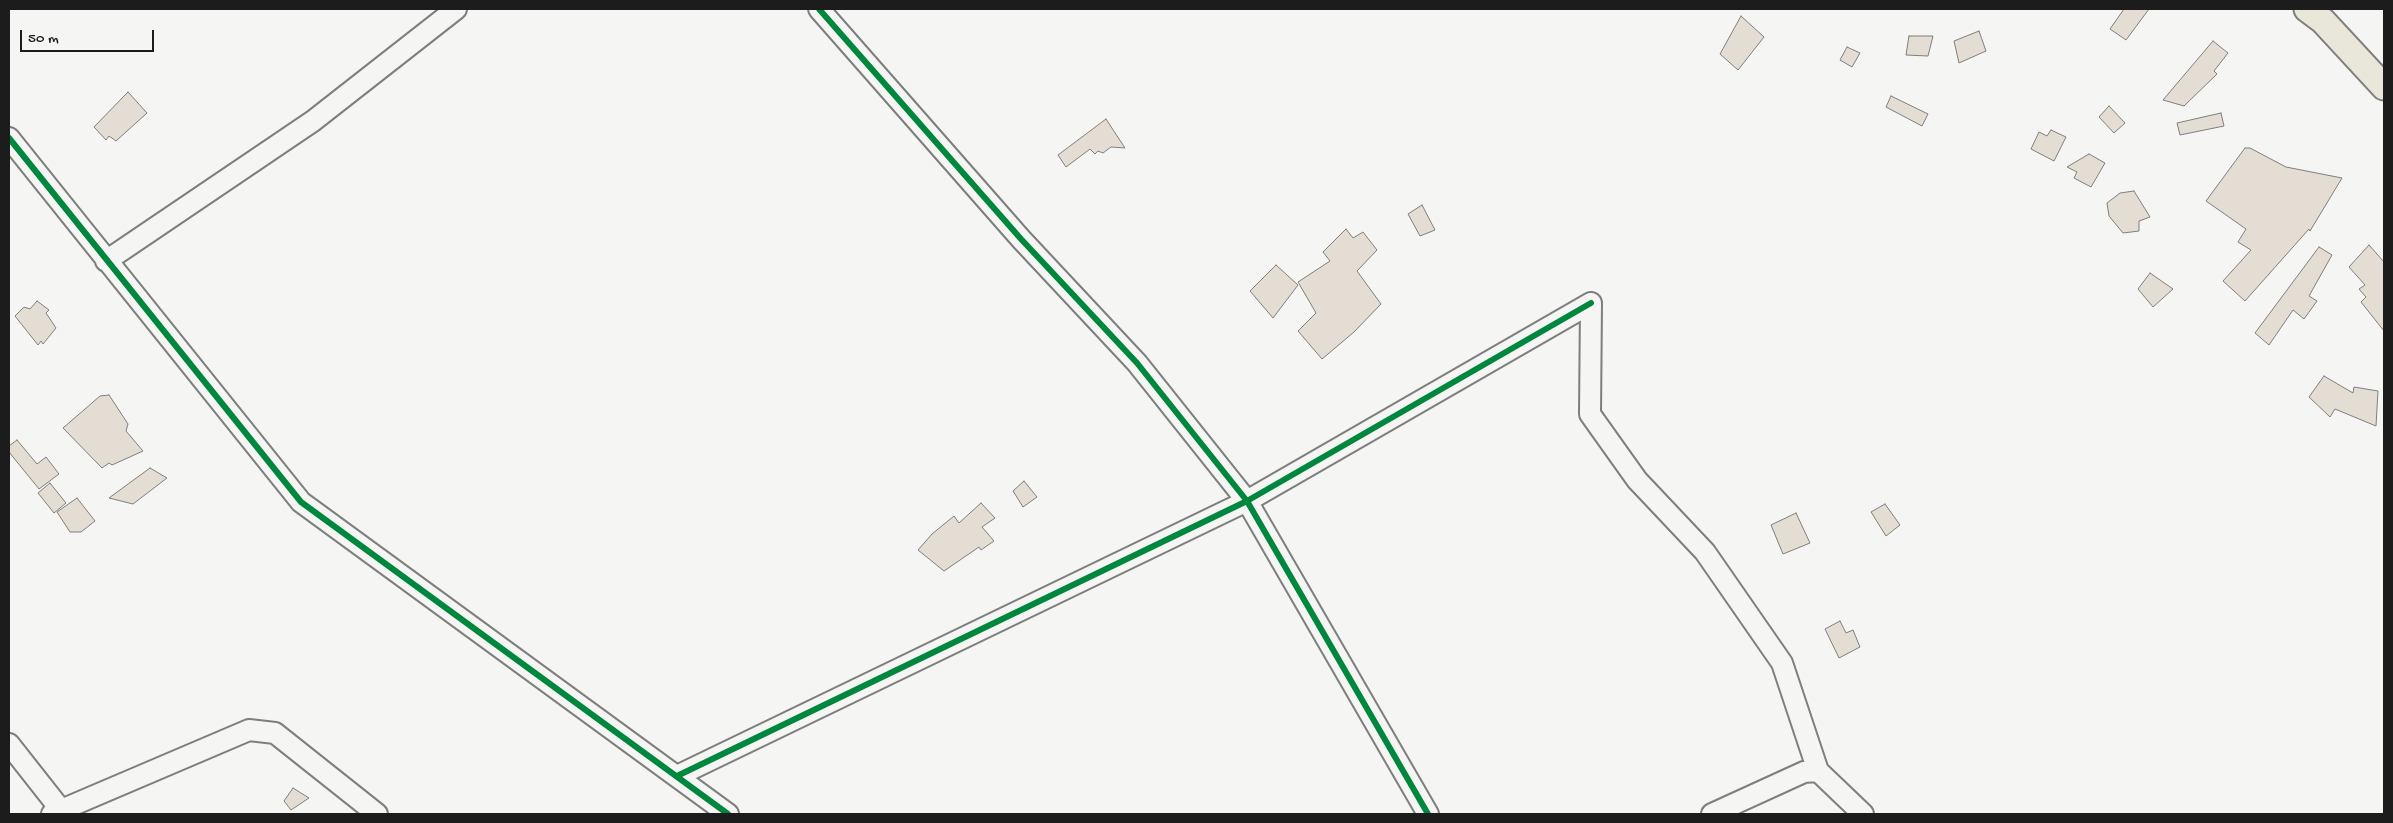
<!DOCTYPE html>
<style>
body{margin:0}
#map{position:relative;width:2393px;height:823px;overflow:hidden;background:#f5f5f3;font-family:"Gochi Hand",sans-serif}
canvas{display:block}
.frame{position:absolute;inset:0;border:10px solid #1c1c1c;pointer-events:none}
.scale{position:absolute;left:20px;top:30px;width:134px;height:22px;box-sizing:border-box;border:2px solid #1c1c1c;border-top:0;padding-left:6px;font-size:15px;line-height:18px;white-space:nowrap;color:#1c1c1c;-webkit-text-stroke:4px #f6f6f2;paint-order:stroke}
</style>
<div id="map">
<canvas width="2393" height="823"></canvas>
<div class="frame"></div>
<div class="scale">50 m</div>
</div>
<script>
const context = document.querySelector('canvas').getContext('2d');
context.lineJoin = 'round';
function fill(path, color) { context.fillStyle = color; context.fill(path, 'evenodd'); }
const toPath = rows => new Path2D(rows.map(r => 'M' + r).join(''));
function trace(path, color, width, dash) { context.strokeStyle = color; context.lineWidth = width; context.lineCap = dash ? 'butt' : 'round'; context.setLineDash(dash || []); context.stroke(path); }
const building = toPath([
 [2124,9,2149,9,2126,40,2110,29,2124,9],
 [1741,16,1764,37,1738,70,1720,54,1741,16],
 [1979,31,1986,51,1959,63,1954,41,1979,31],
 [1909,36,1933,36,1928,56,1906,55,1909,36],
 [2213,41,2228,53,2214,71,2217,74,2184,106,2163,100,2213,41],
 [1847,47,1860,53,1852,67,1840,60,1847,47],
 [128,92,147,113,116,141,109,136,106,140,94,127,128,92],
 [1891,96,1928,114,1922,126,1886,107,1891,96],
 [2109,106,2125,123,2114,133,2099,117,2109,106],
 [2221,113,2224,126,2180,135,2177,123,2221,113],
 [1106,119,1125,148,1111,147,1103,153,1098,151,1095,154,1090,149,1066,167,1058,155,1106,119],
 [2051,130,2066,137,2054,161,2031,149,2039,132,2047,136,2051,130],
 [2245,148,2250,148,2286,167,2342,178,2310,231,2309,229,2245,301,2223,281,2251,250,2238,242,2246,229,2206,201,2245,148],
 [2089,154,2105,163,2091,187,2074,178,2077,172,2067,167,2089,154],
 [2134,191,2150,217,2139,221,2139,231,2123,233,2109,216,2107,203,2120,193,2134,191],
 [1422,205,1435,230,1420,236,1408,214,1422,205],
 [1346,229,1353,238,1363,232,1377,250,1357,271,1381,304,1354,332,1322,359,1298,331,1316,313,1298,282,1330,261,1323,252,1346,229],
 [2369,245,2384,262,2384,331,2361,302,2366,297,2359,289,2365,285,2349,267,2369,245],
 [2319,247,2332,255,2309,296,2317,301,2304,319,2293,310,2269,345,2255,333,2319,247],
 [1276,265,1298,285,1273,318,1250,291,1276,265],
 [2150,273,2173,289,2153,307,2138,289,2150,273],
 [37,301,49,310,46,313,56,328,43,344,41,341,38,345,15,316,24,307,30,309,37,301],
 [2324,376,2353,393,2354,387,2378,391,2376,426,2335,409,2330,417,2309,397,2324,376],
 [109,395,128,424,126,431,143,451,112,465,109,463,102,468,63,428,100,396,109,395],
 [17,440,37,464,46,457,59,474,39,489,9,452,9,446,17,440],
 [150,468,167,478,133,504,109,498,150,468],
 [1024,481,1037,497,1023,507,1013,491,1024,481],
 [50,483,66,503,54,513,38,493,50,483],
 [77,498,95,521,81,532,70,532,57,512,77,498],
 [981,503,995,518,982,527,994,541,981,550,979,547,944,571,918,550,932,534,954,516,959,523,981,503],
 [1885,504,1900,525,1886,536,1871,512,1885,504],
 [1796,513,1810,543,1783,554,1771,525,1796,513],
 [1840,621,1846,633,1853,630,1860,647,1839,658,1825,629,1840,621],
 [293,788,309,798,291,810,284,801,293,788]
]);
fill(building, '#e4ddd4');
trace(building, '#7e7e7d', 1);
const minor = toPath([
 [819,9,1021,239,1137,363,1247,501,1428,814],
 [9,138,301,502,728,814],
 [106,261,313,121,456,9],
 [1591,303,1590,414,1637,480,1705,552,1782,663,1818,771],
 [9,744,61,810],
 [677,776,1247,501,1591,303],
 [52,814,249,730,275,733,377,814],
 [1712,814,1804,772,1818,771,1863,814]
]);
const major = toPath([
 [2307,9,2323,21,2384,87]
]);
trace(minor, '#7e7e7d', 24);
trace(major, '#7e7e7d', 29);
trace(minor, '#f5f5f3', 20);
trace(major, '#e9e7da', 25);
trace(toPath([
 [819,9,1021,239,1137,363,1247,501,1428,814],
 [9,138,301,502,728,814],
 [677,776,1247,501,1591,303]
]), '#00873e', 6);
</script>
